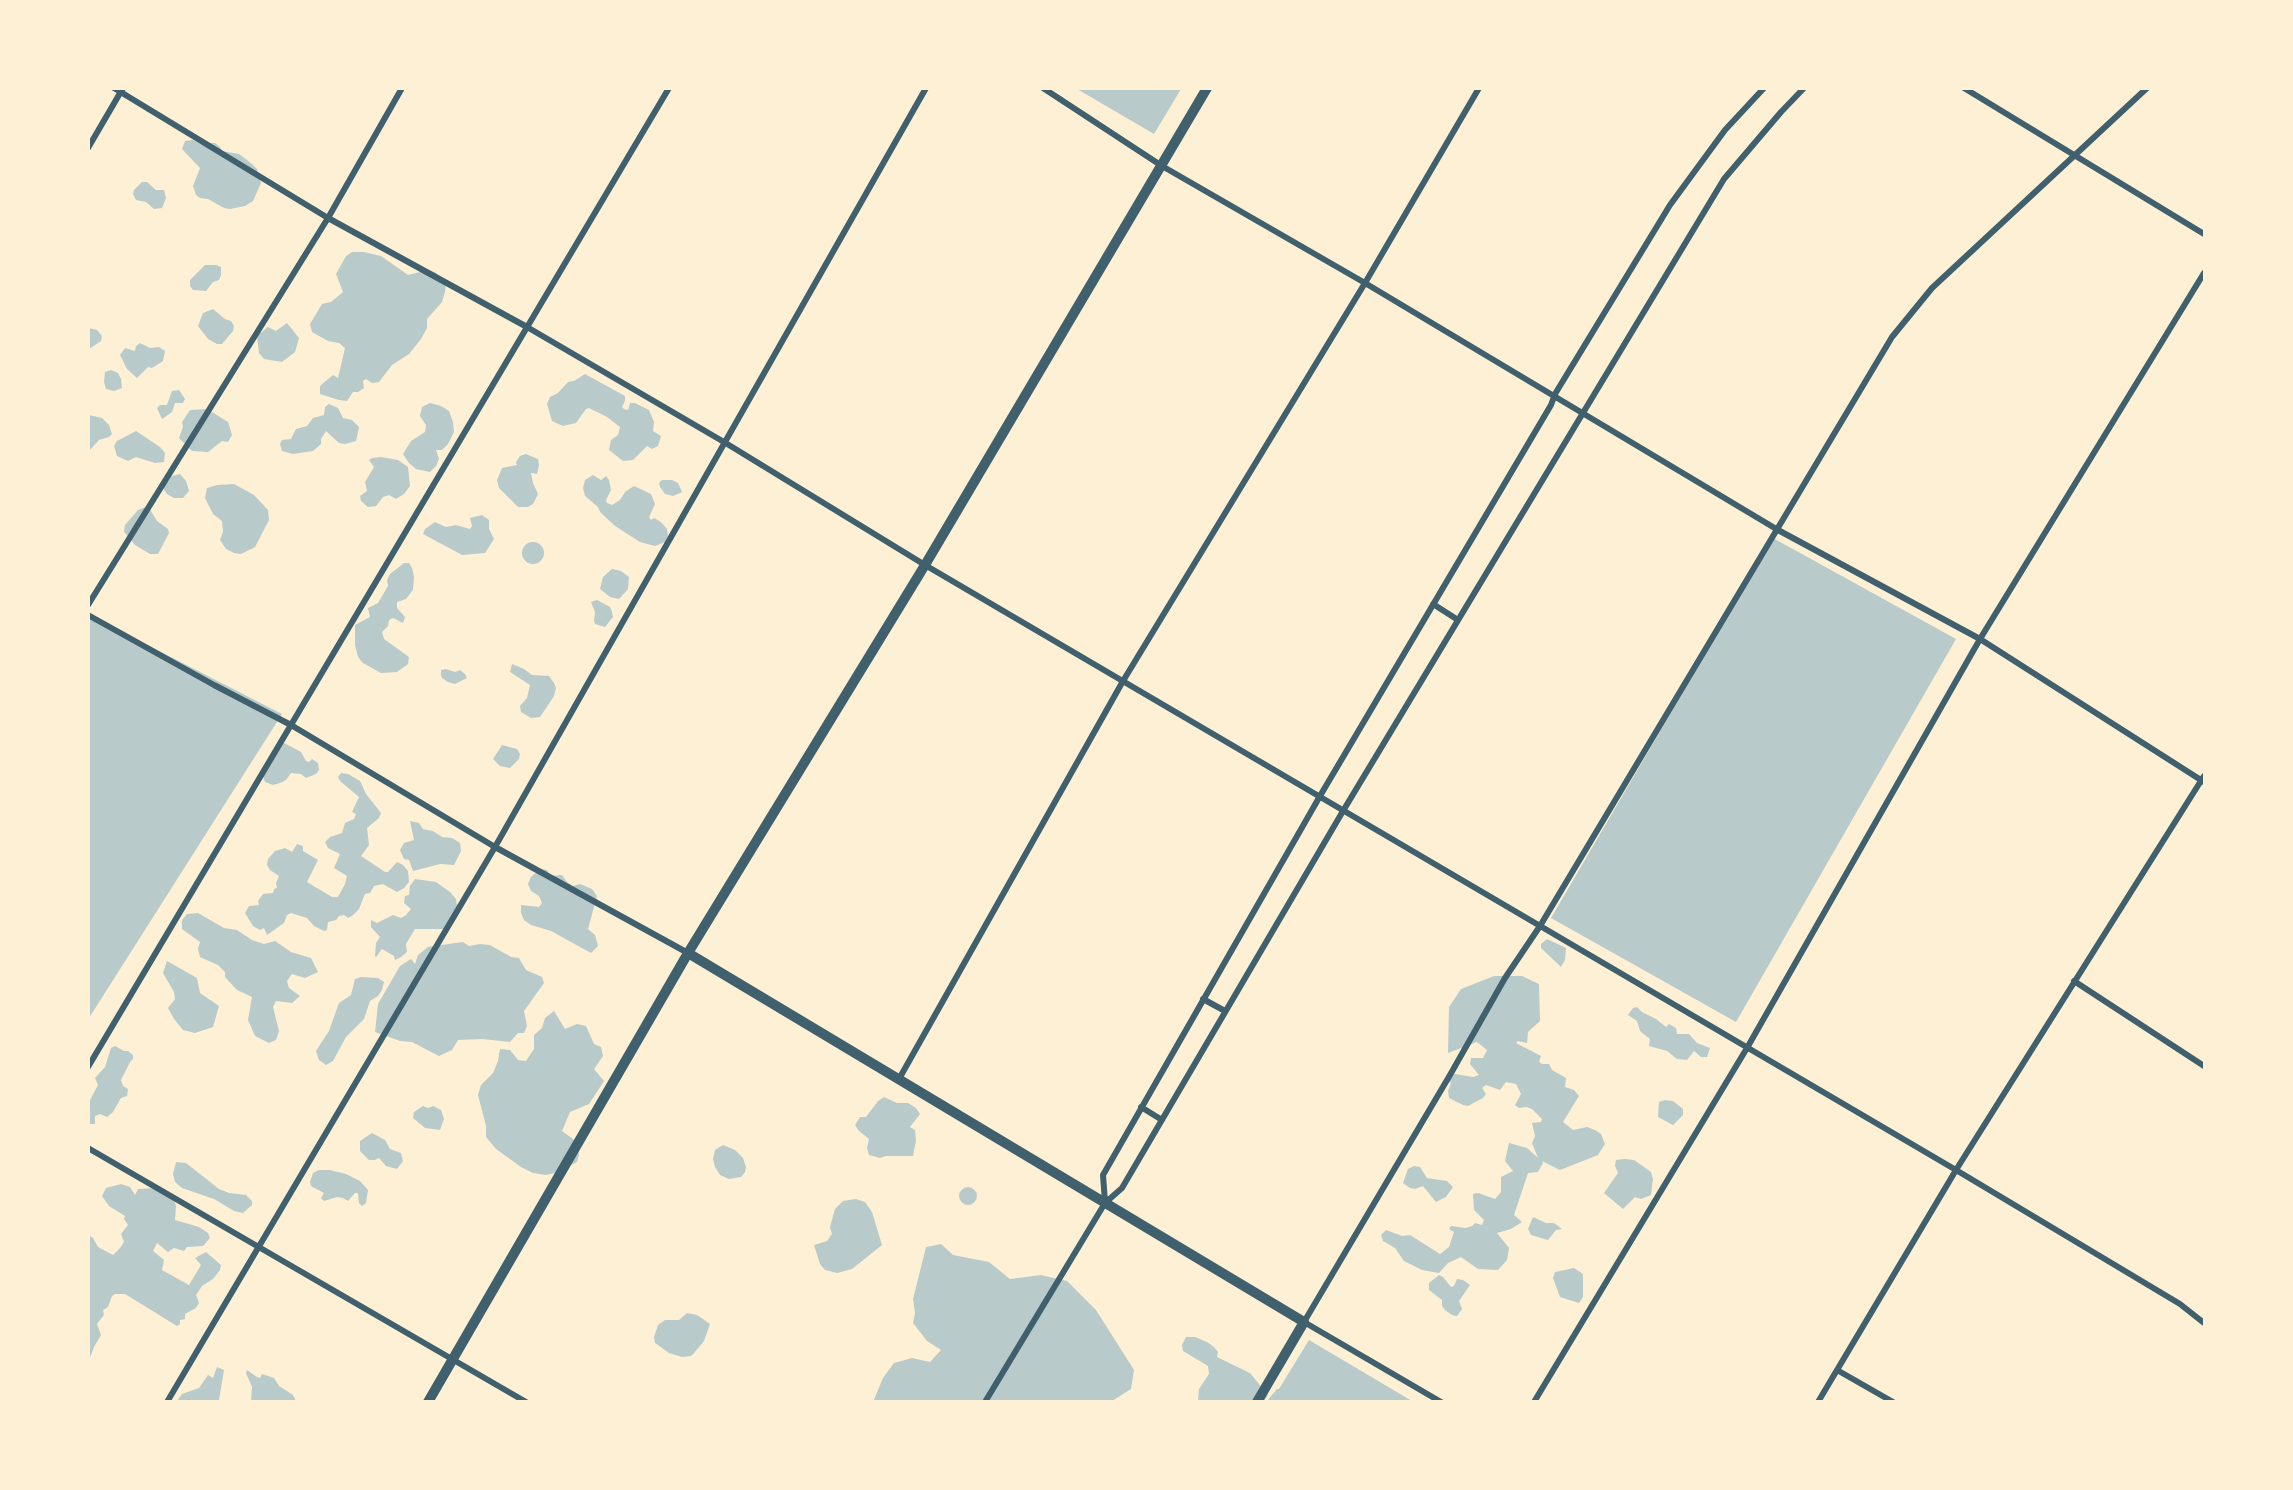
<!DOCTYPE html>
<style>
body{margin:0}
#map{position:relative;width:2293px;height:1490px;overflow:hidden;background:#fdf0d5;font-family:"PT Serif",serif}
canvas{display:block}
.frame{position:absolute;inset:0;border:90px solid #fdf0d5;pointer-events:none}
</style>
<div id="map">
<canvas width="2293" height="1490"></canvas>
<div class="frame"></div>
</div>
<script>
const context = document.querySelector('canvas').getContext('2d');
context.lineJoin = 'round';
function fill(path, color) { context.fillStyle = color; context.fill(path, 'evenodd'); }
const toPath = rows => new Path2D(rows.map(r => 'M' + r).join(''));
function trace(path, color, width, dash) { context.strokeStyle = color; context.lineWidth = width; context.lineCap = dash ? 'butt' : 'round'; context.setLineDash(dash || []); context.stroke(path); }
fill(toPath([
 [1077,89,1181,88,1181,89,1154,134],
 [193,140,204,146,210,143,215,143,220,147,222,151,239,154,252,164,257,169,261,183,253,201,245,206,230,209,224,208,208,199,200,198,196,195,193,186,200,168,182,149,185,141],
 [142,182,147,182,156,190,164,190,166,198,162,208,154,209,146,202,136,200,133,194,134,190],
 [352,252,364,252,381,256,408,275,428,270,436,273,446,283,445,292,442,302,427,319,427,328,421,339,409,354,392,365,379,382,372,383,366,379,363,381,364,388,358,392,353,392,347,401,339,400,320,394,320,386,333,375,338,378,345,348,339,343,328,341,312,332,310,324,322,304,331,302,343,292,336,274,346,256],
 [205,265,216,265,221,267,221,275,219,280,213,282,206,291,193,290,190,286,190,280],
 [213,309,225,319,231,321,234,326,233,331,222,344,217,344,208,339,198,326,203,313],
 [287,323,299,338,295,352,282,362,264,359,259,353,257,336,268,327,276,331],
 [89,328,97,330,102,336,101,341,89,349],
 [140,343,150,348,159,347,165,351,163,361,152,368,148,367,137,378,127,369,120,355,125,348,135,351,136,346],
 [111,370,118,373,121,379,122,388,114,391,106,389,104,382,105,372],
 [585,374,625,396,625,401,622,407,624,409,628,410,630,403,635,403,649,410,654,422,653,431,661,436,658,446,652,449,647,446,633,460,623,461,609,450,611,440,618,435,620,427,607,417,589,408,586,409,576,423,563,426,552,421,547,404,550,397,558,393,568,382,574,381],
 [179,390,185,399,183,403,175,403,172,412,162,419,157,408,160,405,167,405,172,391],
 [430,403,441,406,449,411,453,422,454,432,448,444,442,450,436,450,439,459,436,466,430,472,416,469,409,463,403,454,411,441,425,432,426,425,420,416,422,407],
 [329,404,338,408,343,418,352,420,359,427,356,441,345,444,339,443,326,431,321,439,321,444,313,451,293,454,282,451,280,444,282,440,291,439,296,429,307,426,313,418,324,415,325,407],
 [207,409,228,422,232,435,228,442,222,441,208,452,192,451,179,438,183,427,182,422,190,410],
 [89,415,102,418,109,425,112,434,109,437,99,440,89,451],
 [136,431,160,447,165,453,164,462,155,463,136,457,128,461,117,456,114,446,117,441],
 [526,454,538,459,539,465,537,474,531,473,533,483,538,494,533,504,528,507,518,507,499,488,497,480,502,468,517,465,516,462,520,456],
 [381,457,398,460,408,467,410,486,404,494,396,499,389,495,383,497,376,506,368,507,361,501,360,496,367,491,365,482,374,467,369,460,372,458],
 [180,474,186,481,189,491,183,498,174,498,167,494,163,488,172,476],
 [593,475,601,480,606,476,609,480,611,490,606,500,607,503,612,505,620,500,625,492,634,486,651,494,655,504,649,517,651,520,654,518,661,522,667,529,668,536,665,542,655,546,640,542,615,526,600,512,598,507,585,496,583,488,585,480],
 [662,480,672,480,678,483,682,492,673,496,665,494,660,487,659,483],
 [234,484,254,495,268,510,269,520,255,547,241,554,234,553,226,549,220,540,223,532,222,521,213,514,205,498,207,488,217,485],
 [148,506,157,521,168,529,169,533,158,554,150,554,135,545,124,532,125,525,138,510],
 [482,515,489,520,489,529,494,539,485,553,462,555,423,534,425,529,435,522,446,527,456,525,470,529,472,526,470,518],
 [1773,538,1956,639,1736,1022,1551,918],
 '522 553a11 11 0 1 1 22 0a11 11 0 1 1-22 0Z',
 [404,563,409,563,412,568,414,577,413,590,406,599,397,602,397,608,405,617,403,623,393,618,389,620,388,626,382,632,384,639,409,657,408,664,397,672,381,673,363,663,358,657,355,645,355,625,370,617,368,608,378,603,388,586,387,580,390,574],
 [612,569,621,571,629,577,628,589,619,599,610,597,600,589,603,577],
 [597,600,610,607,612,612,613,617,605,627,595,624,594,621,595,612,591,602],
 [89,615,282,714,89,1018],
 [512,664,524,669,532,675,549,676,554,683,556,688,554,696,540,717,531,718,521,712,520,706,527,698,530,685,510,672],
 [446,669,455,672,460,670,465,674,467,678,455,684,448,682,442,678,441,675,441,670],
 [284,743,301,752,306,761,309,762,312,759,318,763,319,770,316,774,306,778,301,774,291,773,286,780,280,783,273,785,265,782,262,774,279,744],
 [502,745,517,749,520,754,519,759,510,768,500,766,493,759],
 [341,773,348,774,360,781,366,794,381,813,379,818,367,828,369,845,361,856,385,872,388,872,397,862,403,865,408,871,409,882,404,888,397,892,383,884,374,886,370,893,365,894,359,909,352,916,348,918,344,915,339,916,336,920,328,922,327,930,324,931,314,926,307,918,291,913,287,915,284,923,267,935,264,928,260,930,253,926,245,913,249,906,259,905,258,901,263,894,273,893,274,889,277,888,276,883,279,876,270,870,267,865,268,859,275,851,285,848,292,852,297,844,303,846,303,851,318,860,307,882,332,897,338,897,345,884,347,876,334,868,340,854,328,848,325,842,330,837,342,833,345,823,354,819,356,814,352,812,359,797,340,781,338,777],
 [410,821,419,823,423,829,433,831,442,837,452,838,460,843,461,851,454,865,440,864,413,871,409,860,404,859,400,850,404,843,414,840],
 [540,869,547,870,550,876,562,875,567,882,573,886,580,884,592,889,597,896,588,929,595,935,598,946,591,953,551,931,531,925,524,920,521,913,521,905,539,907,542,903,539,896,531,891,528,884,531,877],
 [415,879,436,882,450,892,456,899,457,906,445,929,415,929,406,944,407,952,401,957,395,960,394,956,382,949,376,957,375,956,376,943,380,937,371,927,371,920,377,923,393,915,401,918,406,915,411,909,404,903,405,896,409,895,410,886],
 [198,913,224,928,237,930,252,940,264,944,275,941,291,952,311,958,318,972,305,978,292,974,287,981,289,988,300,996,292,1003,276,1001,273,1007,279,1031,276,1040,269,1043,255,1036,248,1020,252,997,237,990,225,977,225,972,218,965,200,957,198,949,200,942,182,929,182,920,187,914],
 [1547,939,1566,948,1565,960,1561,967,1541,948,1541,944],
 [463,942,469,946,480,944,490,945,511,957,519,958,526,970,542,977,544,983,524,1011,527,1026,524,1033,518,1033,510,1042,482,1039,458,1040,452,1050,439,1056,412,1042,400,1041,375,1032,378,1004,400,966,411,959,415,964,418,955,428,947],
 [167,961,197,978,200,993,219,1006,213,1027,195,1033,183,1030,174,1019,168,1008,175,999,174,992,163,973],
 [1494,976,1522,976,1539,984,1540,1021,1528,1032,1527,1043,1518,1041,1516,1043,1541,1056,1539,1062,1542,1064,1549,1064,1552,1070,1566,1078,1565,1087,1574,1090,1579,1096,1563,1122,1573,1130,1587,1127,1595,1130,1601,1134,1605,1144,1598,1155,1560,1170,1542,1161,1543,1163,1538,1172,1528,1173,1514,1215,1522,1222,1511,1229,1497,1233,1509,1248,1507,1260,1498,1270,1478,1269,1461,1257,1448,1263,1439,1273,1422,1270,1404,1261,1395,1248,1383,1241,1381,1235,1386,1230,1402,1236,1410,1235,1440,1254,1449,1247,1454,1232,1449,1229,1451,1226,1466,1228,1472,1226,1475,1223,1482,1225,1484,1220,1474,1210,1473,1194,1478,1193,1495,1199,1501,1192,1501,1177,1513,1171,1505,1161,1509,1143,1527,1148,1538,1158,1532,1143,1535,1136,1532,1123,1541,1122,1542,1119,1532,1109,1526,1107,1519,1108,1515,1105,1521,1094,1516,1084,1506,1082,1500,1090,1486,1085,1482,1088,1486,1094,1483,1098,1468,1106,1463,1105,1449,1098,1448,1091,1451,1083,1447,1080,1450,1075,1455,1074,1473,1077,1479,1075,1470,1064,1471,1058,1483,1058,1487,1050,1477,1042,1448,1053,1449,1007,1461,989],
 [361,977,378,978,384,982,382,990,378,996,370,1001,364,1019,346,1037,333,1061,326,1065,319,1060,316,1051,329,1031,339,1003,351,995,355,979],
 [1637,1007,1642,1012,1656,1019,1666,1027,1669,1024,1676,1028,1677,1034,1689,1034,1697,1043,1710,1048,1707,1057,1701,1057,1694,1051,1687,1060,1677,1059,1667,1051,1649,1046,1650,1039,1640,1031,1637,1021,1628,1015,1633,1008],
 [554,1011,565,1029,577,1024,586,1026,594,1044,601,1047,603,1056,594,1069,604,1081,589,1104,570,1112,562,1131,577,1142,579,1155,577,1162,555,1173,546,1175,533,1173,521,1167,496,1149,486,1137,486,1126,478,1095,481,1085,493,1073,498,1061,500,1049,510,1050,518,1060,526,1061,534,1049,534,1035,542,1028,545,1018],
 [115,1046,124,1051,128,1051,133,1055,133,1059,130,1062,121,1080,123,1086,128,1089,127,1096,121,1098,113,1112,107,1117,100,1114,95,1116,95,1124,89,1124,89,1102,98,1085,95,1078,105,1067,111,1048],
 [884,1097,897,1103,908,1103,916,1108,920,1114,910,1127,915,1130,916,1141,913,1156,886,1156,880,1158,869,1155,867,1148,869,1139,859,1131,855,1125,860,1117,866,1117,878,1101],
 [1665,1100,1673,1101,1683,1109,1683,1115,1673,1125,1658,1117,1659,1102],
 [423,1106,428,1108,433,1106,441,1110,444,1119,440,1130,425,1128,413,1118,414,1112],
 [372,1133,385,1140,390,1149,401,1153,403,1161,397,1169,386,1166,379,1158,375,1160,369,1160,360,1151,360,1141],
 [723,1145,735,1150,743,1158,746,1167,745,1172,741,1177,729,1179,720,1175,715,1167,713,1159,715,1150],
 [1625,1159,1634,1160,1644,1167,1651,1172,1653,1179,1651,1195,1641,1199,1635,1197,1623,1209,1604,1193,1618,1173,1615,1166,1616,1160],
 [176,1162,186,1163,219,1189,229,1193,246,1195,252,1201,252,1205,243,1213,234,1211,214,1199,182,1188,175,1182,173,1174],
 [1414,1166,1420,1167,1427,1178,1447,1181,1453,1187,1446,1197,1436,1202,1423,1186,1415,1189,1410,1188,1403,1183,1408,1169],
 [319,1170,330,1170,346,1174,360,1181,368,1190,366,1203,362,1206,359,1203,358,1193,355,1193,348,1201,343,1198,337,1197,324,1201,321,1198,324,1193,311,1186,310,1182,313,1173],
 [121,1184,130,1187,135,1195,138,1189,156,1188,174,1200,176,1206,175,1220,199,1227,208,1233,210,1238,203,1246,187,1247,184,1251,174,1248,168,1252,157,1243,153,1251,164,1260,162,1270,189,1285,201,1265,195,1258,206,1252,221,1265,220,1270,213,1279,202,1286,196,1295,199,1303,196,1308,185,1314,185,1319,180,1320,180,1324,177,1326,125,1294,115,1294,112,1296,108,1307,103,1310,104,1315,97,1324,101,1335,94,1347,89,1360,89,1235,93,1238,98,1247,113,1255,120,1248,124,1242,121,1234,128,1225,124,1219,125,1216,109,1206,102,1196,106,1188],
 '959 1196a9 9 0 1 1 18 0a9 9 0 1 1-18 0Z',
 [856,1199,865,1202,872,1212,882,1245,852,1269,837,1273,825,1270,820,1264,814,1245,827,1241,832,1234,830,1227,835,1209,843,1201],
 [1533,1217,1546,1223,1554,1223,1562,1229,1556,1230,1548,1240,1531,1235,1528,1229],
 [941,1244,953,1255,989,1262,1010,1279,1041,1275,1067,1281,1096,1310,1134,1370,1131,1389,1112,1401,873,1402,883,1378,894,1363,912,1358,930,1362,941,1350,927,1341,913,1323,915,1313,913,1299,926,1247],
 [1574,1268,1583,1274,1583,1297,1579,1303,1560,1297,1553,1278,1555,1272],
 [1439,1275,1443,1277,1451,1287,1454,1286,1457,1279,1463,1280,1470,1285,1459,1301,1462,1309,1457,1316,1452,1315,1445,1310,1442,1306,1442,1300,1429,1290,1429,1283],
 [687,1313,697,1315,710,1324,704,1341,694,1353,691,1356,682,1357,669,1353,655,1343,654,1337,658,1325,665,1320,679,1320],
 [1186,1337,1195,1337,1207,1342,1214,1347,1218,1352,1217,1357,1250,1373,1268,1395,1264,1401,1198,1401,1199,1389,1209,1374,1208,1366,1183,1351,1182,1345],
 [1309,1340,1412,1401,1267,1401,1277,1389,1279,1389],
 [217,1367,224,1370,219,1400,177,1401,182,1394,199,1388,208,1375,213,1378],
 [247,1370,257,1377,260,1378,262,1374,274,1378,279,1386,293,1395,296,1401,251,1401,252,1387,246,1373]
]), '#b9caca');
trace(toPath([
 [114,88,328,218,527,327,724,442,925,565,1956,1170,2180,1304,2204,1323],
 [1043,88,1162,166,1365,283,1778,530,1980,639,2204,782],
 [1964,88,2204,234],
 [88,148,123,88],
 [1433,604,1458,620],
 [88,605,328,218,402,88],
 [88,615,214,685,291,725,495,847,688,953],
 [2074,981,2204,1066],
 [1203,999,1225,1011],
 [88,1067,669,88],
 [899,1079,1123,681,1365,283,1479,88],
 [1141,1107,1162,1120],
 [88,1148,526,1402],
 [1105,1202,1103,1175,1320,796,1551,405,1555,394,1670,205,1725,130,1764,88],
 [1837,1370,1893,1402],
 [167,1402,495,847,926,88],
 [985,1402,1105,1203,1122,1188,1343,811,1724,179,1781,112,1804,88],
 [1441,1402,1304,1322,1450,1075,1505,978,1540,926,1892,337,1932,288,2147,88],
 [1534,1402,1747,1048,1980,639,2204,273],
 [1818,1402,1956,1170,2204,776]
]), '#3f606c', 6);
trace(toPath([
 [688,953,1304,1322,1257,1402],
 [428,1402,688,953,925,565,1207,88]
]), '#3f606c', 10);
</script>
